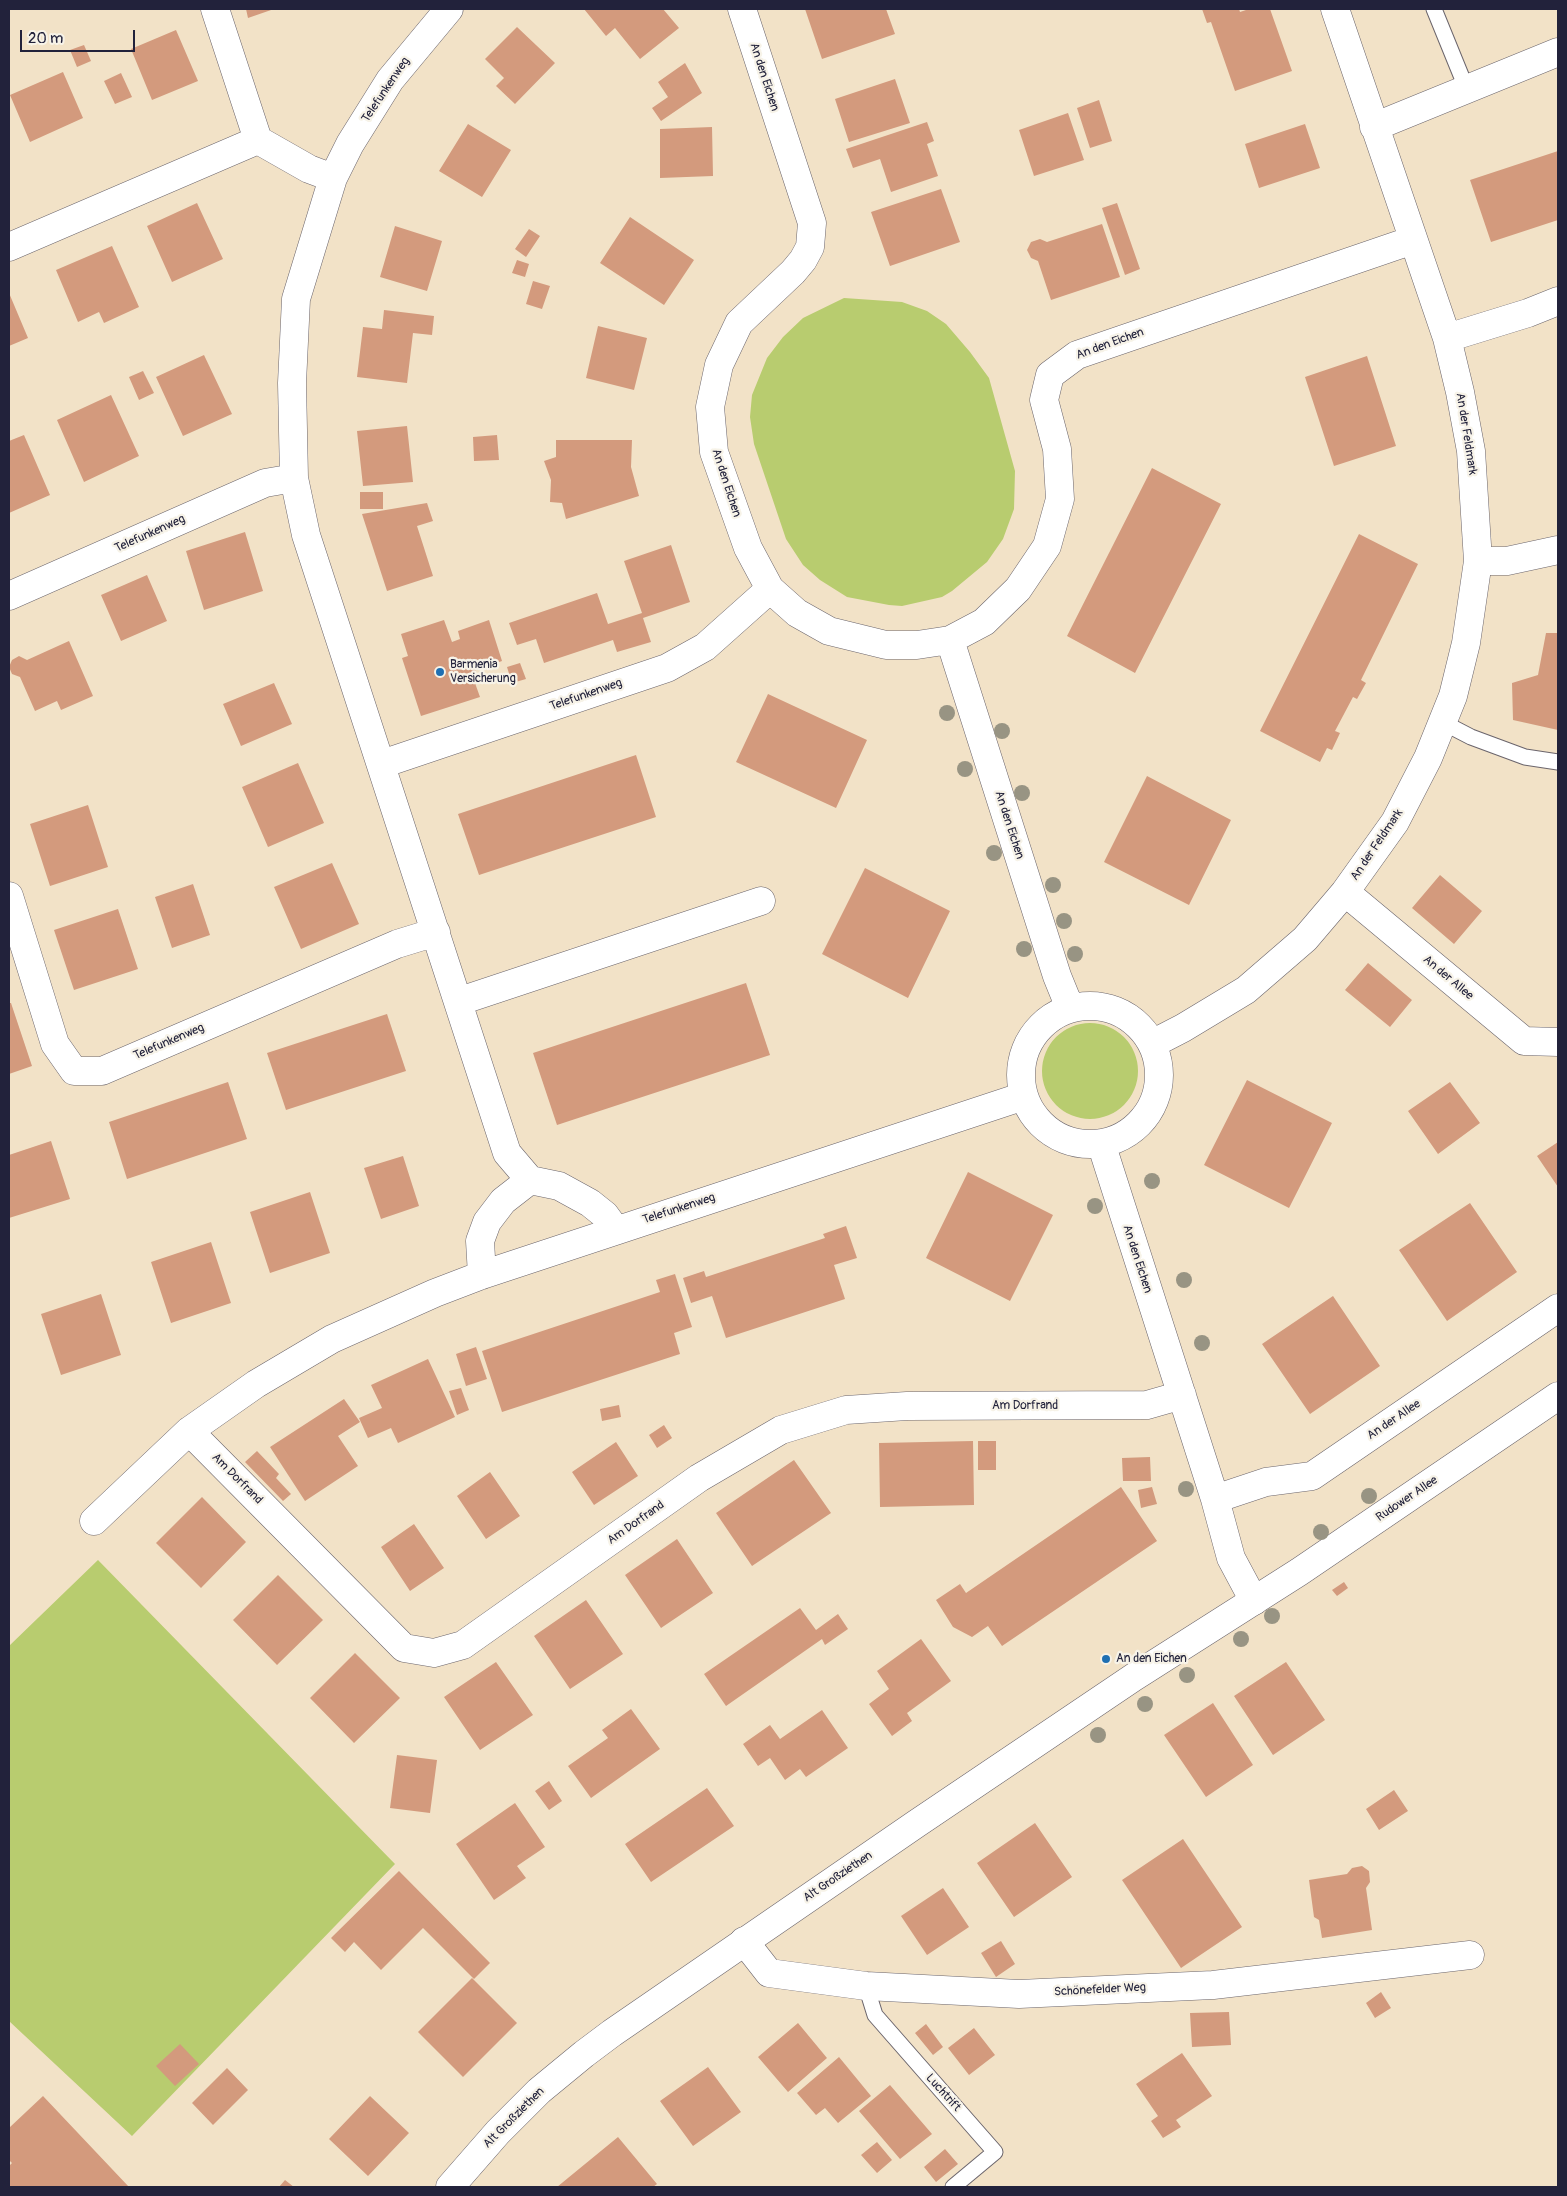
<!DOCTYPE html>
<meta charset="utf-8">
<style>
body{margin:0}
#map{position:relative;width:1567px;height:2196px;overflow:hidden;background:#f2e2c7;font-family:Pangolin,sans-serif}
canvas{display:block}
.frame{position:absolute;inset:0;border:10px solid #22223b;pointer-events:none}
.scale{position:absolute;left:20px;top:30px;width:115px;height:22px;box-sizing:border-box;border:2px solid #22223b;border-top:0;padding-left:6px;font-size:15px;line-height:18px;white-space:nowrap;color:#22223b;-webkit-text-stroke:4px #f7f3e8;paint-order:stroke}
</style>
<div id="map">
<canvas width="1567" height="2196"></canvas>
<div class="frame"></div>
<div class="scale">20 m</div>
</div>
<script>
const context = document.querySelector('canvas').getContext('2d');
context.lineJoin = 'round';
function fill(path, color) { context.fillStyle = color; context.fill(path, 'evenodd'); }
const toPath = rows => new Path2D(rows.map(r => 'M' + r).join(''));
function trace(path, color, width, dash) { context.strokeStyle = color; context.lineWidth = width; context.lineCap = dash ? 'butt' : 'round'; context.setLineDash(dash || []); context.stroke(path); }
function label(font, color, halo, rows, align = 'center') {
  context.font = font + ' Pangolin,sans-serif'; context.lineWidth = 4.5; context.setLineDash([]); context.textBaseline = 'middle'; context.strokeStyle = halo; context.fillStyle = color; for (const [text, x, y, turn = 0] of rows) {
    context.save(); context.translate(x, y); context.rotate((+turn || 0) * Math.PI / 180); context.textAlign = isNaN(turn) ? turn : align; if (halo) context.strokeText(text, 0, 0); context.fillText(text, 0, 0); context.restore();
  }
}
fill(toPath([
 [844,298,902,302,927,311,946,324,970,352,989,378,1015,471,1014,509,1003,539,987,562,952,591,942,597,902,606,889,605,847,597,820,580,803,565,786,539,754,444,750,417,752,395,767,358,783,337,803,318],
 '1042 1071a48 48 0 1 1 96 0a48 48 0 1 1-96 0Z',
 [98,1560,395,1864,132,2136,9,2021,9,1646]
]), '#b8cc6f');
fill(toPath([
 [246,9,274,9,248,18],
 [584,9,663,9,679,28,640,59,615,28,606,36],
 [805,9,886,9,895,34,822,59],
 [1202,9,1239,9,1240,12,1249,9,1270,9,1292,71,1235,91,1211,22,1207,23],
 [517,27,555,63,515,104,496,86,504,78,485,59],
 [176,30,198,81,152,100,131,49],
 [84,45,91,61,77,67,70,50],
 [685,63,702,93,661,121,652,108,668,97,658,82],
 [63,72,83,118,30,142,10,95],
 [121,73,132,97,115,104,104,81],
 [895,79,910,123,849,142,835,99],
 [1099,100,1112,141,1090,148,1077,108],
 [1068,113,1084,160,1034,176,1019,130],
 [927,122,934,141,927,144,938,176,891,192,880,159,853,168,846,149],
 [468,124,511,150,482,197,439,171],
 [1305,124,1320,168,1259,188,1245,144],
 [712,127,713,176,660,178,660,129],
 [1558,151,1558,220,1491,242,1470,180],
 [941,189,960,242,890,266,871,212],
 [197,203,223,259,172,282,147,226],
 [1117,203,1140,269,1125,275,1102,208],
 [630,217,694,260,664,305,600,263],
 [1102,224,1120,277,1051,300,1038,261,1031,258,1027,250,1031,242,1040,239,1047,242],
 [395,226,442,241,427,291,380,277],
 [529,229,540,236,526,257,515,249],
 [112,246,139,307,104,323,99,312,78,322,56,270],
 [517,260,529,264,525,277,512,273],
 [533,281,550,286,542,309,526,304],
 [9,293,28,338,9,346],
 [384,310,434,316,432,335,413,333,407,383,357,377,363,327,382,329],
 [598,326,647,338,634,390,586,378],
 [204,355,232,414,183,436,156,377],
 [1367,356,1396,446,1334,466,1305,377],
 [143,371,154,393,139,400,129,377],
 [111,395,139,456,84,482,57,420],
 [407,426,413,482,363,486,357,431],
 [24,435,50,495,9,513,9,441],
 [497,435,499,460,474,461,473,437],
 [556,440,632,440,631,467,639,496,566,519,562,503,550,502,551,480,544,461,556,457],
 [1152,468,1221,504,1135,673,1067,636],
 [360,492,383,492,383,509,360,509],
 [427,503,433,521,417,526,433,576,387,591,362,514],
 [245,532,263,591,204,610,186,551],
 [1359,534,1418,564,1361,680,1366,683,1357,699,1353,697,1335,731,1340,733,1332,750,1327,748,1320,762,1260,731],
 [671,545,690,602,643,618,651,642,617,652,613,640,544,663,536,639,517,645,509,623,597,593,608,624,642,613,624,561],
 [147,575,167,621,121,641,101,595],
 [444,620,452,642,460,639,458,631,489,620,502,661,471,672,480,697,421,716,402,658,408,656,401,634],
 [1546,633,1558,633,1558,730,1513,720,1512,683,1538,675],
 [69,641,93,696,61,710,57,701,35,711,20,677,12,674,9,667,12,660,19,656,27,660],
 [520,663,526,679,512,683,507,667],
 [274,683,292,724,241,746,223,704],
 [768,694,867,740,836,808,736,762],
 [636,755,656,817,479,875,458,814],
 [298,763,324,823,268,847,242,787],
 [1147,776,1231,820,1189,905,1104,862],
 [88,805,108,867,50,886,30,824],
 [332,863,359,924,301,949,274,887],
 [865,868,950,911,908,998,822,954],
 [1440,875,1482,911,1454,944,1412,908],
 [193,884,210,935,172,948,155,897],
 [118,909,138,969,74,990,54,930],
 [1368,963,1412,1000,1390,1027,1345,990],
 [746,983,770,1055,557,1125,533,1053],
 [9,1003,11,1003,32,1066,9,1074],
 [387,1014,406,1071,286,1110,267,1053],
 [1247,1080,1332,1123,1289,1208,1204,1165],
 [228,1082,247,1139,127,1179,109,1122],
 [1450,1082,1480,1123,1438,1154,1408,1111],
 [51,1141,70,1199,9,1218,9,1155],
 [1558,1142,1558,1187,1537,1156],
 [403,1156,419,1206,381,1219,364,1168],
 [968,1172,1053,1215,1010,1301,926,1258],
 [310,1192,330,1253,270,1273,250,1212],
 [1470,1203,1517,1272,1447,1321,1399,1250],
 [846,1226,857,1258,834,1265,845,1299,726,1338,712,1296,691,1303,683,1278,704,1271,706,1277,825,1238,823,1234],
 [211,1242,231,1303,171,1323,151,1262],
 [675,1274,692,1327,674,1333,680,1354,502,1412,482,1351,660,1292,656,1280],
 [101,1294,121,1355,61,1375,41,1314],
 [1333,1296,1380,1366,1310,1414,1262,1344],
 [476,1347,487,1379,466,1386,456,1354],
 [428,1359,455,1417,398,1443,391,1428,368,1438,359,1418,382,1408,371,1385],
 [461,1388,469,1410,457,1415,449,1391],
 [344,1399,360,1422,338,1436,358,1466,305,1501,270,1447],
 [619,1405,621,1417,602,1421,600,1409],
 [664,1425,672,1438,657,1448,649,1435],
 [973,1441,974,1505,880,1507,879,1443],
 [978,1441,996,1441,996,1470,978,1470],
 [616,1442,638,1476,594,1505,572,1472],
 [257,1451,279,1474,276,1478,291,1494,283,1501,245,1462],
 [1150,1457,1151,1481,1123,1481,1122,1458],
 [794,1460,831,1513,752,1566,716,1513],
 [490,1472,520,1516,486,1539,457,1496],
 [1121,1487,1157,1541,1002,1646,988,1626,972,1637,953,1627,936,1600,960,1584,966,1593],
 [1152,1487,1157,1504,1141,1508,1138,1490],
 [202,1497,246,1542,201,1588,156,1543],
 [414,1524,444,1568,410,1591,381,1547],
 [677,1539,713,1593,661,1628,625,1575],
 [278,1575,323,1620,277,1665,233,1620],
 [1344,1582,1348,1588,1337,1596,1332,1590],
 [586,1600,623,1654,570,1689,534,1636],
 [800,1608,816,1630,838,1614,848,1629,825,1645,822,1639,726,1706,704,1674],
 [921,1639,951,1681,907,1713,912,1721,892,1736,869,1704,889,1689,877,1671],
 [355,1653,400,1698,354,1743,310,1698],
 [496,1662,533,1715,480,1750,444,1697],
 [1286,1662,1325,1720,1273,1755,1234,1696],
 [1213,1703,1253,1765,1206,1797,1164,1735],
 [631,1709,660,1749,591,1798,568,1766,608,1738,602,1730],
 [822,1710,848,1748,806,1777,800,1769,785,1780,770,1758,758,1766,743,1744,770,1725,780,1739],
 [397,1755,437,1760,430,1813,390,1808],
 [549,1781,562,1801,549,1810,535,1791],
 [707,1788,734,1826,651,1882,625,1844],
 [1394,1790,1408,1811,1379,1830,1366,1809],
 [515,1803,545,1847,517,1866,526,1878,494,1900,456,1844],
 [1035,1823,1072,1877,1014,1917,977,1863],
 [1183,1839,1242,1927,1181,1968,1122,1880],
 [1362,1866,1369,1871,1370,1882,1366,1888,1372,1930,1322,1938,1319,1920,1314,1917,1309,1880,1347,1874,1352,1868],
 [399,1871,490,1963,474,1979,423,1928,381,1970,354,1942,345,1952,331,1938],
 [943,1888,969,1927,927,1955,901,1916],
 [1001,1941,1015,1964,996,1977,981,1953],
 [472,1978,517,2023,463,2077,418,2032],
 [1381,1992,1391,2008,1375,2018,1366,2003],
 [1229,2012,1231,2045,1192,2047,1190,2013],
 [798,2023,827,2058,788,2092,758,2057],
 [926,2024,943,2047,933,2055,915,2033],
 [974,2028,995,2055,969,2075,948,2048],
 [180,2044,199,2064,175,2086,156,2066],
 [1182,2053,1212,2096,1176,2120,1181,2127,1163,2138,1151,2121,1158,2116,1136,2084],
 [839,2057,871,2096,838,2123,825,2108,816,2115,797,2093],
 [708,2067,741,2112,693,2146,660,2101],
 [227,2068,248,2090,213,2125,192,2103],
 [890,2085,932,2134,900,2159,859,2111],
 [43,2096,129,2187,9,2187,9,2166,12,2163,9,2160,9,2128],
 [370,2096,409,2133,368,2176,329,2139],
 [618,2137,657,2184,653,2187,557,2187],
 [877,2142,892,2160,877,2173,861,2155],
 [945,2149,958,2164,936,2182,924,2167],
 [285,2180,294,2187,279,2187]
]), '#d39a7d');
const service = toPath([
 [1434,9,1467,90],
 [1442,722,1471,737,1525,757,1558,762],
 [866,1986,875,2015,995,2152,953,2187]
]);
const minor = toPath([
 [215,9,258,140],
 [449,9,390,80,350,144,333,178,296,299,292,383,294,478,306,535,507,1153,530,1180,559,1186,590,1203,605,1215,616,1230],
 [742,9,812,223,810,247,803,260,793,272,739,323,719,365,710,407,714,452,748,548,770,589,797,613,829,631,886,645,917,645,950,640,984,622,1018,589,1047,546,1060,499,1057,449,1044,400,1050,375,1077,355,1413,240],
 [1374,127,1558,52],
 [9,247,258,140,309,169,333,178],
 [1447,338,1528,313,1558,301],
 [1478,561,1507,561,1558,550],
 [9,596,265,483,294,478],
 [950,640,1057,976,1070,1008],
 [382,764,667,668,705,647,770,589],
 [1345,892,1524,1041,1558,1042],
 [9,896,55,1044,74,1071,102,1071,397,944,436,932],
 [460,1001,761,901],
 '1021 1075a69 69 0 1 1 138 0a69 69 0 1 1-138 0Z',
 [1152,1044,1183,1028,1246,990,1305,939,1345,892,1395,822,1428,758,1453,696,1466,643,1478,561,1471,451,1460,392,1447,338,1335,9],
 [1101,1143,1215,1499,1231,1558,1254,1601],
 [482,1275,480,1241,487,1222,503,1201,530,1180],
 [189,1431,404,1648,434,1653,463,1645,699,1478,781,1430,846,1410,907,1406,1147,1405,1182,1395],
 [1215,1499,1266,1482,1312,1476,1558,1308],
 [94,1521,189,1431,256,1384,332,1339,435,1293,482,1275,1024,1096],
 [744,1941,769,1973,866,1986,1019,1994,1213,1985,1470,1955]
]);
const tertiary = toPath([
 [450,2187,498,2132,539,2091,584,2054,612,2033,916,1824,1134,1677,1299,1572,1558,1396]
]);
trace(service, '#6b656c', 17);
trace(minor, '#6b656c', 29);
trace(tertiary, '#6b656c', 29);
trace(service, '#fff', 15);
trace(minor, '#fff', 28);
trace(tertiary, '#fff', 28);
context.fillStyle = '#989483';
for (const [x, y] of [
 [947,713],
 [1002,731],
 [965,769],
 [1022,793],
 [994,853],
 [1053,885],
 [1064,921],
 [1024,949],
 [1075,954],
 [1152,1181],
 [1095,1206],
 [1184,1280],
 [1202,1343],
 [1186,1489],
 [1369,1496],
 [1321,1532],
 [1272,1616],
 [1241,1639],
 [1187,1675],
 [1145,1704],
 [1098,1735]
]) { context.beginPath(); context.arc(x, y, 8, 0, 2 * Math.PI); context.fill(); }
for (const [x, y, r, color] of [
 [440,672,5,"#1f6fb2"],
 [1106,1659,5,"#1f6fb2"]
]) { const dot = new Path2D(); dot.arc(x, y, r, 0, 2 * Math.PI); context.fillStyle = color; context.fill(dot); trace(dot, '#f7f3e8', 2); }
label('12px', '#22223b', '#f7f3e8', [
 ["An den Eichen",764,77,72],
 ["Telefunkenweg",386,90,-56],
 ["An den Eichen",1110,344,-20],
 ["An der Feldmark",1466,434,81],
 ["An den Eichen",726,483,72],
 ["Telefunkenweg",150,534,-24],
 ["Telefunkenweg",586,695,-19],
 ["An den Eichen",1009,825,72],
 ["An der Feldmark",1377,845,-56],
 ["An der Allee",1448,978,40],
 ["Telefunkenweg",169,1042,-23],
 ["Telefunkenweg",679,1209,-18],
 ["An den Eichen",1137,1259,72],
 ["Am Dorfrand",1025,1406],
 ["An der Allee",1394,1420,-34],
 ["Am Dorfrand",237,1479,45],
 ["Rudower Allee",1407,1499,-34],
 ["Am Dorfrand",636,1523,-35],
 ["Alt Großziethen",838,1877,-34],
 ["Schönefelder Weg",1100,1990,-3],
 ["Luchtrift",943,2093,48],
 ["Alt Großziethen",514,2118,-45]
]);
label('12px', '#22223b', '#f7f3e8', [
 ["Barmenia",450,665],
 ["Versicherung",450,679],
 ["An den Eichen",1116,1659]
], 'left');
</script>
